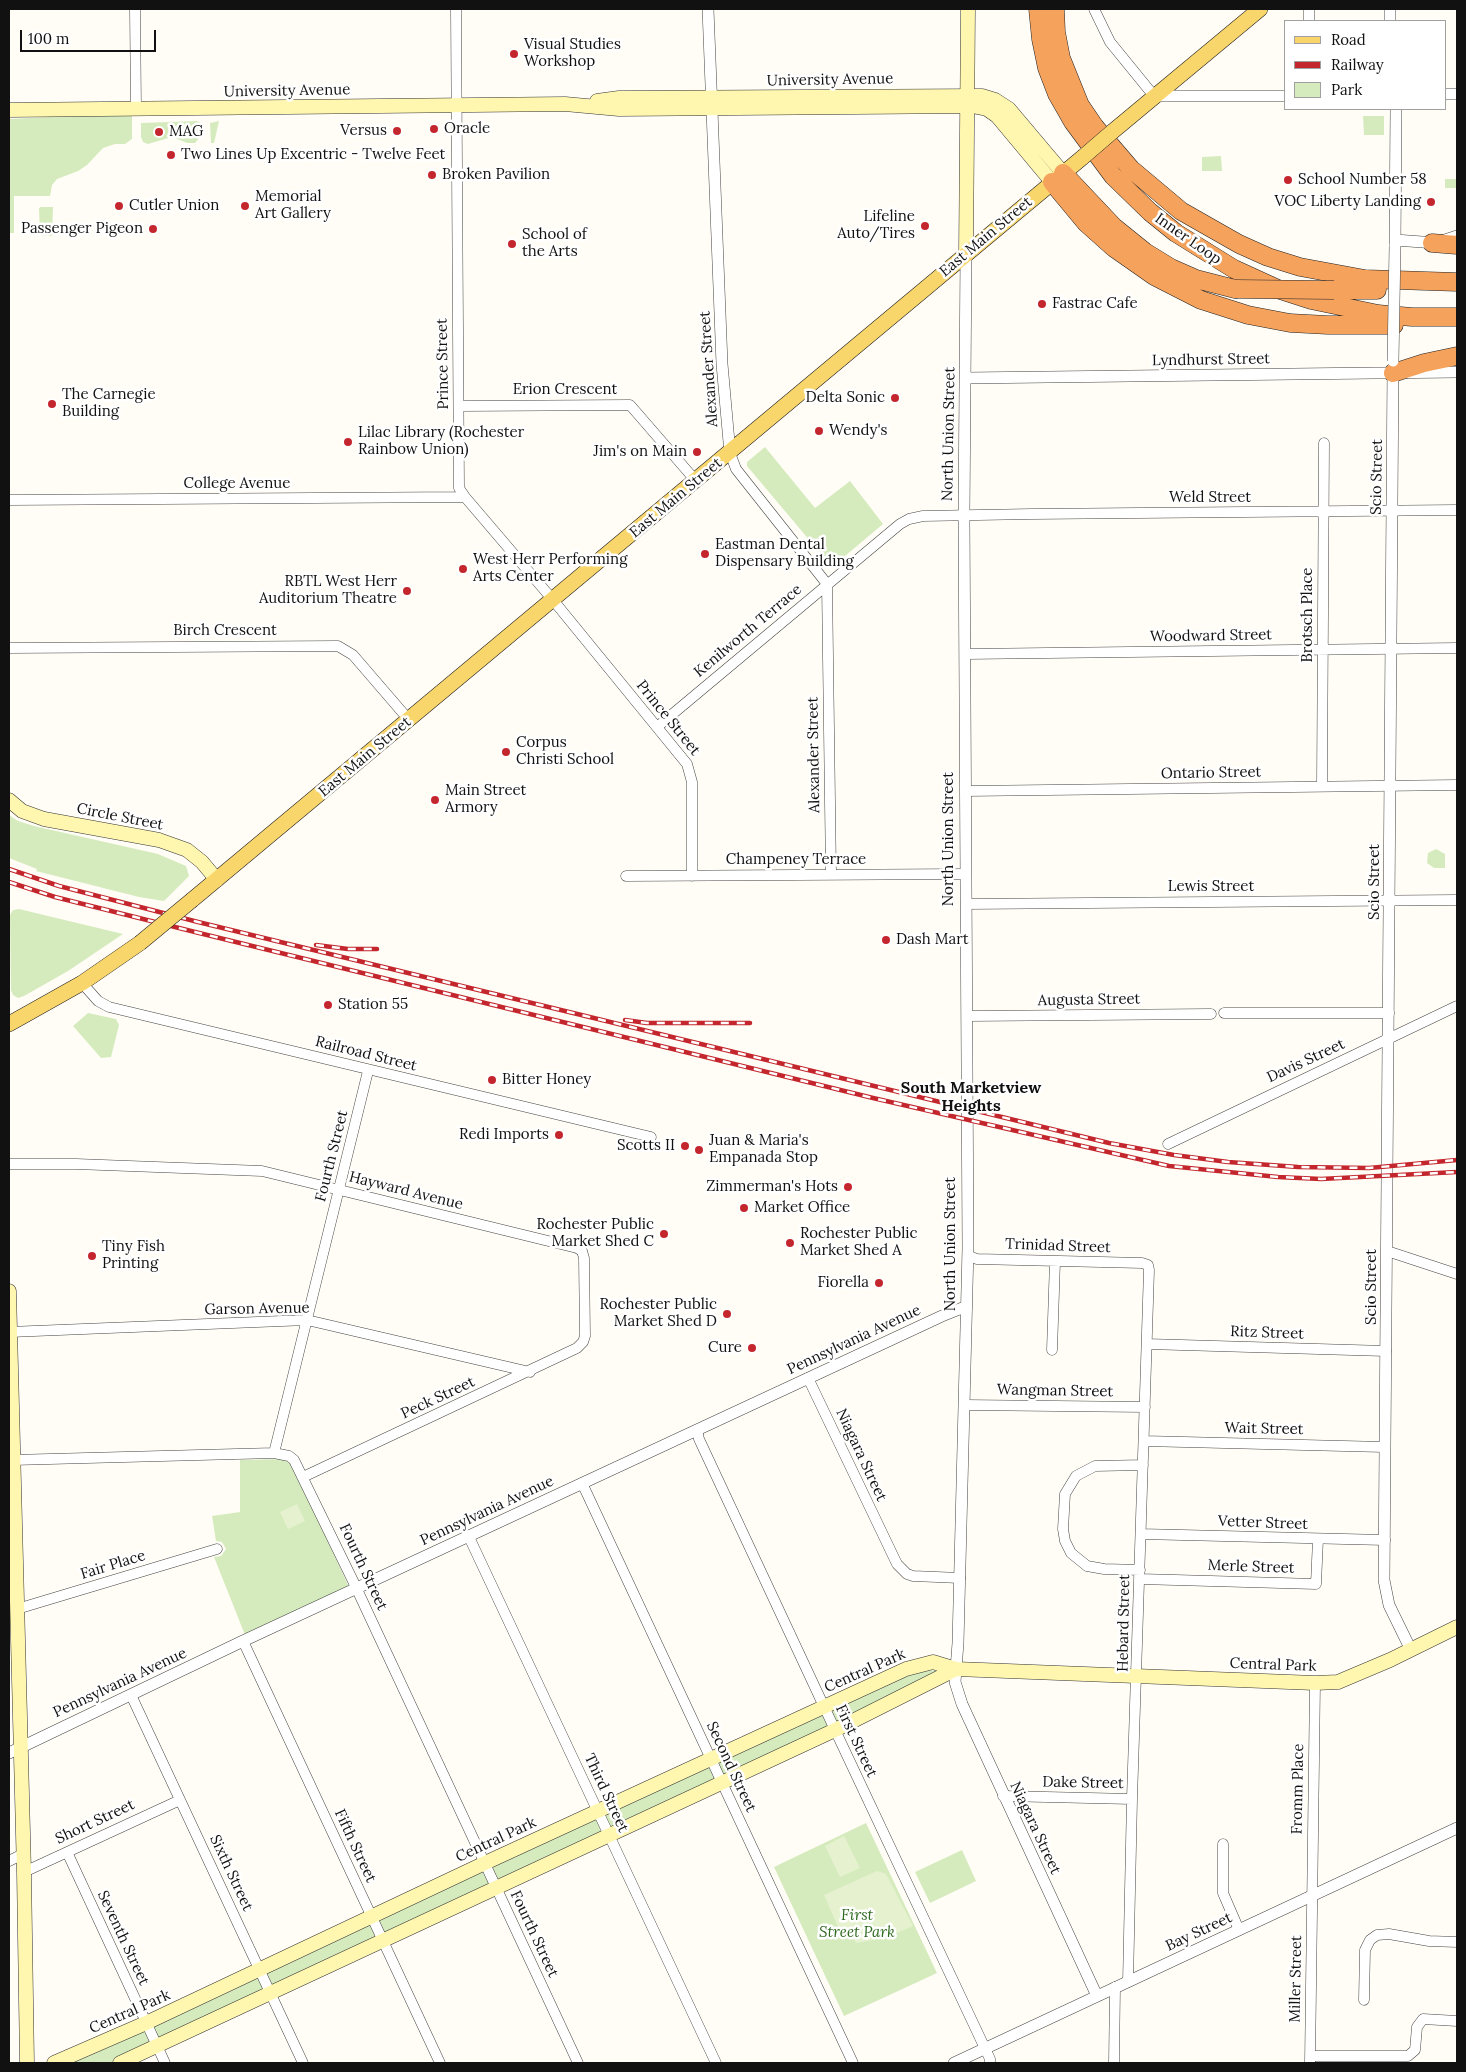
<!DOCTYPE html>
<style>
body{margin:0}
#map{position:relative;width:1466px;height:2072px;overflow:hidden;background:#fffdf5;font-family:Lora,serif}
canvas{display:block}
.frame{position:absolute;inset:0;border:10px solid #111;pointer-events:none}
.legend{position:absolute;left:1284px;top:20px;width:162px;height:90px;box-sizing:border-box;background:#fff;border:1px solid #a0a0a0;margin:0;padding:6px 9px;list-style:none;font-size:15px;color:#111}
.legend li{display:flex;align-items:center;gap:10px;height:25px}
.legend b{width:25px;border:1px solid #a0a0a0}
.scale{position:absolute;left:20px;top:30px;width:136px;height:22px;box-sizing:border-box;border:2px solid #111;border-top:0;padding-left:6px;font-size:15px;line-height:18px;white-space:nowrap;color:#111;-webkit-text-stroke:4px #fff;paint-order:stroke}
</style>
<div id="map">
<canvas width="1466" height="2072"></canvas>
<div class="frame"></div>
<ul class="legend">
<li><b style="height:6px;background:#f9d66b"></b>Road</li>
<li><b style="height:6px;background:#c4262e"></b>Railway</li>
<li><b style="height:14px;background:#d5ebbd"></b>Park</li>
</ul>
<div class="scale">100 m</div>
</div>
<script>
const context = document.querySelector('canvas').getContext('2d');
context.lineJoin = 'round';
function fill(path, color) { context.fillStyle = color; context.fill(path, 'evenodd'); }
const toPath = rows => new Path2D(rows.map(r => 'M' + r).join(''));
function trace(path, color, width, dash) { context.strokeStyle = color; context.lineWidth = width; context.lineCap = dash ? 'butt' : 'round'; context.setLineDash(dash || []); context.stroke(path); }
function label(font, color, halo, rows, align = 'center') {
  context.font = font + ' Lora,serif'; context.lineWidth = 5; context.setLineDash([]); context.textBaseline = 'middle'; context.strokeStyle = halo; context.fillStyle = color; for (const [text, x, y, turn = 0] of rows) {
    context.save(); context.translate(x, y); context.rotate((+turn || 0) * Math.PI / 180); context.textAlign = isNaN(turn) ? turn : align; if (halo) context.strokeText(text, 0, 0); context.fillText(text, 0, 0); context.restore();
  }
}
fill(toPath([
 [90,115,132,115,132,139,125,144,115,144,103,148,87,165,78,171,57,179,52,185,50,196,14,196,14,233,9,233,9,119],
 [1363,116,1384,116,1384,135,1364,135],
 [197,121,201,123,201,136,195,143,187,143,172,137,148,144,143,142,141,137,141,123],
 [219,121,214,143,211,143,210,123],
 [1221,156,1222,171,1202,171,1202,157],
 [1445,179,1457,179,1457,188,1445,188],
 [41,207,53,207,52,236,40,235,39,208],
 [765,447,815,508,850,481,883,524,832,567,747,466,747,462],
 [9,815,18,821,34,826,158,854,186,866,189,876,164,901,139,897,36,871,37,869,9,858],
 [1436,849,1445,854,1445,868,1434,868,1427,863,1428,853],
 [19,909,123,934,68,971,24,996,18,998,13,995,11,990,10,915,13,910],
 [88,1013,116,1019,119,1025,111,1057,101,1058,73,1026],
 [285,1459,292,1463,348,1585,347,1588,245,1635,214,1557,221,1556,226,1549,222,1542,216,1541,212,1516,240,1512,240,1460],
 [927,1670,938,1671,937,1677,110,2063,69,2063,901,1675],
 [866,1823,937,1973,844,2016,774,1867],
 [962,1850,976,1881,930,1903,915,1872]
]), '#d5ebbd');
fill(toPath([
 [297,1504,305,1521,288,1529,280,1512],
 [844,1836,860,1868,840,1877,825,1846],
 [877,1871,886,1874,913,1926,888,1937,857,1943,839,1929,824,1895]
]), '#e6f2cf');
const minor = toPath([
 [135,9,136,109],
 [456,9,459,488,465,497,553,600,687,764,692,782,692,876],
 [1094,9,1110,42,1154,96],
 [1309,9,1309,21],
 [459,406,630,405,696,481],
 [730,453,736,469,827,584,831,874],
 [9,500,465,497],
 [9,648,338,646,353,655,409,720],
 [966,654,1457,648],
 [657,727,900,524,909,519,923,516,1032,514,1457,510],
 [1322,786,1324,443],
 [966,791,1457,785],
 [626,876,966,874],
 [966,904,1457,900],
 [82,983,98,1001,109,1007,651,1137],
 [1224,1013,1389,1013],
 [968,1016,1211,1014],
 [1168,1144,1457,1006],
 [9,1164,76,1164,262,1171,577,1248,582,1251,584,1258,585,1336,583,1342,577,1348,303,1477],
 [1387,1251,1457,1274],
 [968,1256,977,1259,1142,1263,1148,1265,1149,1270,1132,1799,1128,1982],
 [9,1332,307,1320,530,1372],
 [1147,1344,1386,1351],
 [1052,1350,1055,1261],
 [808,1378,897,1564,907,1574,913,1576,960,1578],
 [965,1405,1145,1407],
 [697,1430,699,1439,820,1698,990,2059,990,2063],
 [1144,1441,1384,1447],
 [274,1453,368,1071],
 [12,1460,274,1453,289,1456,294,1460,354,1583,578,2063],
 [582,1483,853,2063],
 [1141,1534,1385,1540],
 [469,1537,716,2063],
 [1140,1570,1104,1569,1087,1566,1071,1553,1065,1541,1063,1529,1065,1494,1076,1476,1095,1466,1143,1465],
 [1140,1579,1316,1584,1318,1539],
 [17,1609,217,1549],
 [243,1641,440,2063],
 [131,1695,303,2063],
 [1003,1796,1132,1799],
 [1223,1844,1223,1893,1239,1930],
 [67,1852,165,2063],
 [9,1861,23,1854],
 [24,1872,180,1800],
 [1364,2000,1365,1950,1370,1940,1377,1935,1389,1934,1429,1941,1457,1942],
 [1310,2056,1408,2056,1415,2050,1417,2027,1423,2019,1457,2021],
 [1114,2063,1115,1987],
 [1310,2063,1315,1683]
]);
const tertiary = toPath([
 [708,9,722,364,730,453],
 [1390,9,1390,21],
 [1445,94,1457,94],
 [1154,96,1285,96],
 [1395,240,1436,243,1457,236],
 [1395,246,1396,109],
 [966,254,964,516,968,1248,958,1643,955,1682,962,1704,1097,1996],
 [1393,368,1384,1580,1389,1605,1411,1650],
 [966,378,1457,372],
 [9,1753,243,1641,942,1316,967,1306],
 [954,2063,1457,1828]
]);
const secondary = toPath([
 [597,101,619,98,982,96,995,100,1009,109,1063,173],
 [9,110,565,104,619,109,972,106,987,109,997,116,1052,182],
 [966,254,968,9],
 [9,800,22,811,44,819,159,840,187,850,202,862,217,880],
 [9,1291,24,1872,27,2063],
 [54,2063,146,2023,485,1863,906,1669,933,1662,956,1669,1315,1683,1338,1682,1390,1660,1457,1627],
 [120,2063,835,1730,956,1669]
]);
const primary = toPath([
 [1112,132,1260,9],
 [192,900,1083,157],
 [9,1024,82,983,140,943]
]);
const motorway = toPath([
 [1038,9,1041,39,1047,68,1057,94,1073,122,1113,176,1150,212,1176,233,1234,269,1280,290,1311,300,1378,314,1412,317,1457,317],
 [1055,9,1056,32,1061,58,1080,105,1095,127,1131,169,1181,211,1239,244,1268,257,1300,267,1365,279,1457,282],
 [1063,173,1114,227,1145,252,1171,268,1196,279,1235,289],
 [1052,182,1086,223,1114,248,1154,276,1201,300,1248,315,1290,323,1328,325,1394,325],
 [1432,243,1457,245],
 [1334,290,1377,290],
 [1393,373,1424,363,1457,356]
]);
trace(minor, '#444', 11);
trace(tertiary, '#444', 12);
trace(secondary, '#333', 15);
trace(primary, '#222', 16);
trace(motorway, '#222', 19);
trace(minor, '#fff', 10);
trace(tertiary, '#fff', 11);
trace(secondary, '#fff6b0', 14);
trace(primary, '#f9d66b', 15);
trace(motorway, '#f5a25d', 18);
const rail = toPath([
 [9,869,59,886,198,922,1109,1143,1174,1155,1228,1162,1298,1167,1369,1168,1457,1160],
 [9,882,55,897,195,932,873,1098,1169,1166,1278,1177,1321,1179,1457,1172],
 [316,945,348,949,377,949],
 [625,1020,647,1023,750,1023]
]);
trace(rail, '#c4262e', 4.5);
trace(rail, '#fff', 2.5, [8]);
const tertiaryBridge = toPath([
 [1393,361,1395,246]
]);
const primaryBridge = toPath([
 [1083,157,1112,132],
 [140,943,192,900]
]);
const motorwayBridge = toPath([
 [1235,289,1334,290]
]);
trace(tertiaryBridge, '#444', 12, []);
trace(primaryBridge, '#222', 16, []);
trace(motorwayBridge, '#222', 19, []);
trace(tertiaryBridge, '#fff', 11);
trace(primaryBridge, '#f9d66b', 15);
trace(motorwayBridge, '#f5a25d', 18);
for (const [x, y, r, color] of [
 [514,54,5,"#c4262e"],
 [434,129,5,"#c4262e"],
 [397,131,5,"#c4262e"],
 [159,132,5,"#c4262e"],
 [171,155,5,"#c4262e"],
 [432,175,5,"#c4262e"],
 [1288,180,5,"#c4262e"],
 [1431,202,5,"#c4262e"],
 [119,206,5,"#c4262e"],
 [245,206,5,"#c4262e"],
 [925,226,5,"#c4262e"],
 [153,229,5,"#c4262e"],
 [512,244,5,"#c4262e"],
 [1042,304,5,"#c4262e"],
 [895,398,5,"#c4262e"],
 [52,404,5,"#c4262e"],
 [819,431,5,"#c4262e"],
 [348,442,5,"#c4262e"],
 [697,452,5,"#c4262e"],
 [705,554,5,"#c4262e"],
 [463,569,5,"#c4262e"],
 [407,591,5,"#c4262e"],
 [506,752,5,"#c4262e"],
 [435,800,5,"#c4262e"],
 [886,940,5,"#c4262e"],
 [328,1005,5,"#c4262e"],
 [492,1080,5,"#c4262e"],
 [559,1135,5,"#c4262e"],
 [685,1146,5,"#c4262e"],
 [699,1150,5,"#c4262e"],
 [848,1187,5,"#c4262e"],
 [744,1208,5,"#c4262e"],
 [664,1234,5,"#c4262e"],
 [790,1243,5,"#c4262e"],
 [92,1256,5,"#c4262e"],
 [879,1283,5,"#c4262e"],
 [727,1314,5,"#c4262e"],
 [752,1348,5,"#c4262e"]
]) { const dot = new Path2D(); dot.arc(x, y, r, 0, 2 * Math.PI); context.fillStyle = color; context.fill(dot); trace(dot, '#fff', 2); }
label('15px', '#111', '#fff', [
 ["Visual Studies",524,45],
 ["Workshop",524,62],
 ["Oracle",444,129],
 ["Versus",387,131,"right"],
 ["MAG",169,132],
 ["Two Lines Up Excentric - Twelve Feet",181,155],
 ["Broken Pavilion",442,175],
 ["School Number 58",1298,180],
 ["Memorial",255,197],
 ["Art Gallery",255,214],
 ["VOC Liberty Landing",1421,202,"right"],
 ["Cutler Union",129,206],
 ["Lifeline",915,217,"right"],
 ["Auto/Tires",915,234,"right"],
 ["Passenger Pigeon",143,229,"right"],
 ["School of",522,235],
 ["the Arts",522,252],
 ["Fastrac Cafe",1052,304],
 ["The Carnegie",62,395],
 ["Building",62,412],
 ["Delta Sonic",885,398,"right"],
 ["Wendy's",829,431],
 ["Lilac Library (Rochester",358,433],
 ["Rainbow Union)",358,450],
 ["Jim's on Main",687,452,"right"],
 ["Eastman Dental",715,545],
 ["Dispensary Building",715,562],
 ["West Herr Performing",473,560],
 ["Arts Center",473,577],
 ["RBTL West Herr",397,582,"right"],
 ["Auditorium Theatre",397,599,"right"],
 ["Corpus",516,743],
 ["Christi School",516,760],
 ["Main Street",445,791],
 ["Armory",445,808],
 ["Dash Mart",896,940],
 ["Station 55",338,1005],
 ["Bitter Honey",502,1080],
 ["Redi Imports",549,1135,"right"],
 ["Juan & Maria's",709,1141],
 ["Empanada Stop",709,1158],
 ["Scotts II",675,1146,"right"],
 ["Zimmerman's Hots",838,1187,"right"],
 ["Market Office",754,1208],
 ["Rochester Public",654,1225,"right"],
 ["Market Shed C",654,1242,"right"],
 ["Rochester Public",800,1234],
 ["Market Shed A",800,1251],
 ["Tiny Fish",102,1247],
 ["Printing",102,1264],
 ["Fiorella",869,1283,"right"],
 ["Rochester Public",717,1305,"right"],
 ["Market Shed D",717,1322,"right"],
 ["Cure",742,1348,"right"]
], 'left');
label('15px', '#111', '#fff', [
 ["University Avenue",830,80,-1],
 ["University Avenue",287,91,-1],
 ["East Main Street",986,237,-40],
 ["Inner Loop",1188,239,35],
 ["Lyndhurst Street",1211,360,-1],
 ["Prince Street",443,364,-91],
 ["Alexander Street",709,369,-94],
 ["Erion Crescent",565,390],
 ["North Union Street",949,434,-89],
 ["Scio Street",1377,477,-89],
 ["College Avenue",237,484],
 ["East Main Street",676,498,-40],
 ["Weld Street",1210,498],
 ["Brotsch Place",1308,615,-90],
 ["Birch Crescent",225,631],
 ["Kenilworth Terrace",748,631,-40],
 ["Woodward Street",1211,636,-1],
 ["Prince Street",668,718,51],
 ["Alexander Street",814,755,-91],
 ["East Main Street",365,757,-40],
 ["Ontario Street",1211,773,-1],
 ["Circle Street",120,817,11],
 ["North Union Street",949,839,-90],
 ["Champeney Terrace",796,860],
 ["Scio Street",1375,882,-90],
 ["Lewis Street",1211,887],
 ["Augusta Street",1089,1000,-1],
 ["Railroad Street",366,1054,14],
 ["Davis Street",1306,1061,-25],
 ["Fourth Street",332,1156,-76],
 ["Hayward Avenue",406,1191,14],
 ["North Union Street",951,1244,-90],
 ["Trinidad Street",1058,1246,2],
 ["Scio Street",1372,1287,-90],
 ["Garson Avenue",257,1309,-1],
 ["Ritz Street",1267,1333,2],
 ["Pennsylvania Avenue",854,1340,-25],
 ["Wangman Street",1055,1391,1],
 ["Peck Street",438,1398,-25],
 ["Wait Street",1264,1429,1],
 ["Niagara Street",861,1455,65],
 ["Pennsylvania Avenue",487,1511,-25],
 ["Vetter Street",1263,1523,2],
 ["Fair Place",113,1565,-17],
 ["Fourth Street",363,1567,65],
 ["Merle Street",1251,1567,2],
 ["Hebard Street",1124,1623,-89],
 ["Central Park",1273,1665,2],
 ["Central Park",865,1671,-24],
 ["Pennsylvania Avenue",120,1683,-25],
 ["First Street",856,1741,65],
 ["Second Street",731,1767,65],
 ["Dake Street",1083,1783,1],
 ["Fromm Place",1298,1789,-89],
 ["Third Street",606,1793,65],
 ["Short Street",95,1822,-25],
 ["Niagara Street",1035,1828,65],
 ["Central Park",496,1840,-25],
 ["Fifth Street",355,1846,65],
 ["Sixth Street",231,1873,65],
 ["Bay Street",1199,1932,-25],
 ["Fourth Street",534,1934,65],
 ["Seventh Street",123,1938,65],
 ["Miller Street",1296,1979,-89],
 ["Central Park",130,2012,-24]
]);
label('italic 15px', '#2f6b1f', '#fff', [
 ["First",857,1916],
 ["Street Park",857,1933]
]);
label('bold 16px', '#111', '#fff', [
 ["South Marketview",971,1088],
 ["Heights",971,1106]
]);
</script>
